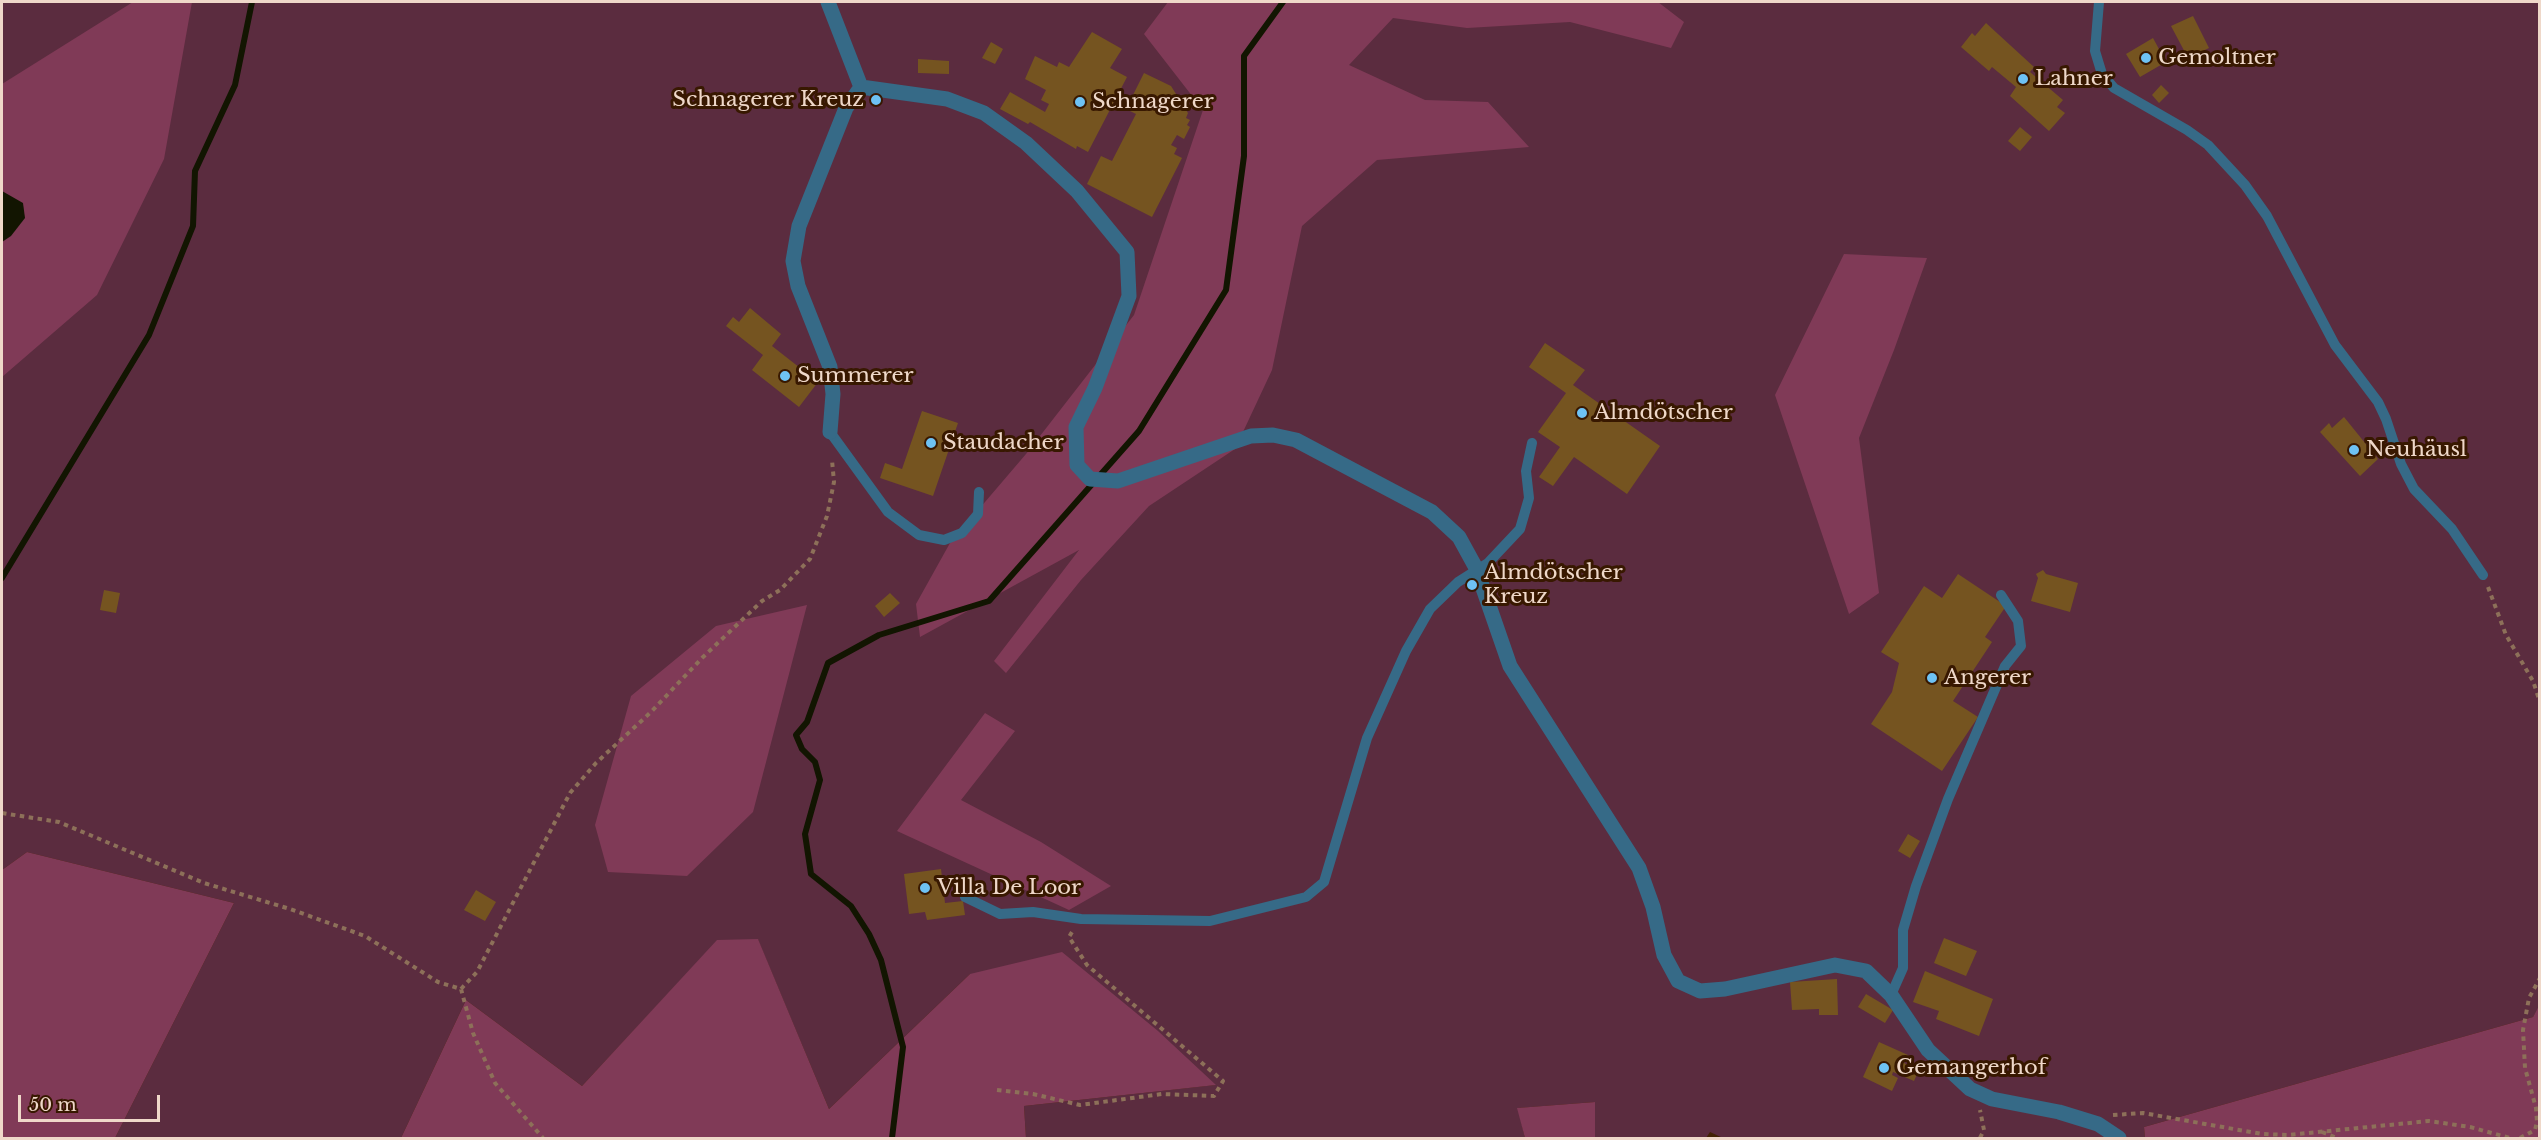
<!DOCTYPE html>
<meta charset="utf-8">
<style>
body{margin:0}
#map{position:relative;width:2541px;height:1140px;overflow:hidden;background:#432205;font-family:"Libre Baskerville",serif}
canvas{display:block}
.frame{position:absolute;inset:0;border:3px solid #efd8c9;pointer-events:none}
.scale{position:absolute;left:18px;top:1095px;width:142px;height:27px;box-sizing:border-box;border:3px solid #efd8c9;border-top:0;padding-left:8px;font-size:18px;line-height:21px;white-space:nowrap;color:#efd8c9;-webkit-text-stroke:4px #381800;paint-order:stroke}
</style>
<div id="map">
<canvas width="2541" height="1140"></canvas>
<div class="frame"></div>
<div class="scale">50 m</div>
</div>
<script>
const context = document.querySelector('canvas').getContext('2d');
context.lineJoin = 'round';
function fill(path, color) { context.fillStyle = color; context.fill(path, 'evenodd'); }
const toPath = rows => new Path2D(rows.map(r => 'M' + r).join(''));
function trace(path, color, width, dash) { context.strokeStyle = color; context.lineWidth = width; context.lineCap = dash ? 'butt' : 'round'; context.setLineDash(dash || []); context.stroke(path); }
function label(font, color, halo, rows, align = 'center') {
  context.font = font + ' "Libre Baskerville",serif'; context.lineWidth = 6; context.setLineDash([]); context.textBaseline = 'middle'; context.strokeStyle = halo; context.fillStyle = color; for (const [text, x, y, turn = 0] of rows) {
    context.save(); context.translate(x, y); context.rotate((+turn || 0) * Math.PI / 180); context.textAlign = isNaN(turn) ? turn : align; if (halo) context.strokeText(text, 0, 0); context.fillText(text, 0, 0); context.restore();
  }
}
fill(toPath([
 [2,2,2539,2,2540,1006,2533,1017,2144,1127,2145,1138,1723,1138,1710,1132,1706,1138,1595,1138,1595,1102,1518,1108,1525,1138,1026,1138,1024,1106,1215,1085,970,974,829,1109,758,940,718,940,582,1086,466,1000,401,1138,115,1138,234,903,27,852,2,870]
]), '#5b2c3f');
fill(toPath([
 [133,2,192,2,164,159,97,295,2,377,2,84],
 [1168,2,1658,2,1684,22,1671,48,1570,22,1467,28,1393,18,1349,65,1425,100,1488,102,1529,147,1377,160,1302,226,1272,370,1235,449,1149,506,1081,580,1006,673,994,661,1079,550,920,637,916,604,950,543,1026,454,1134,315,1203,110,1144,34],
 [1844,254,1927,258,1894,350,1859,438,1879,593,1849,614,1775,395],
 [807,605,753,812,687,876,608,872,595,825,631,696,716,626],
 [985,713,1015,731,961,800,1041,842,1111,886,1069,910,897,831],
 [27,852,234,903,115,1138,2,1138,2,870],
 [758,939,829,1109,970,974,1062,952,1158,1031,1216,1085,1024,1106,1026,1138,401,1138,466,1000,582,1086,717,940],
 [2539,1006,2539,1138,2145,1138,2144,1127,2533,1017],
 [1595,1102,1595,1138,1525,1138,1517,1108]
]), '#803a57');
fill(toPath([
 [2,191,23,203,25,218,11,236,2,242]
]), '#121501');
trace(toPath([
 [2,578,149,335,193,226,195,171,235,85,252,2],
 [892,1138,903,1047,881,960,869,934,851,906,811,874,805,834,820,780,815,762,802,749,796,735,807,722,828,663,879,635,989,601,1139,431,1226,290,1244,156,1244,56,1283,2]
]), '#121501', 6);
fill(toPath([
 [2193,16,2209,48,2188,58,2171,26],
 [1986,23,2034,67,2030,72,2063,100,2057,107,2065,113,2049,131,2010,96,2016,87,1992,67,1989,71,1961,47,1972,33,1975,36],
 [1092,32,1122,49,1110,68,1127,77,1088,152,1077,146,1076,149,1030,122,1028,124,1000,109,1010,92,1045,112,1049,104,1041,100,1046,90,1025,79,1035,56,1057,67,1059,62,1069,67],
 [2153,38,2166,62,2140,77,2126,54],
 [991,42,1003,49,995,64,982,58],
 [918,59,949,61,949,74,918,73],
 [1144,73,1171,86,1188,113,1186,118,1190,120,1187,125,1190,127,1184,139,1177,135,1171,145,1177,148,1174,154,1182,158,1152,217,1087,184,1101,156,1112,161,1136,114,1126,109],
 [2161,85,2169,93,2159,103,2152,95],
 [2020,127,2032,137,2020,151,2008,141],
 [750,308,781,334,772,346,818,382,799,407,752,370,763,355,726,326,733,317,739,322],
 [1545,343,1585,370,1573,385,1660,446,1627,494,1574,457,1553,486,1539,477,1560,447,1538,432,1566,393,1529,367],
 [922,411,958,423,933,496,880,478,885,463,902,469],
 [2344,417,2378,459,2360,476,2320,432,2329,423,2332,428],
 [2043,570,2046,574,2078,583,2070,612,2031,601,2038,578,2036,574],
 [1958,574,2006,606,1985,637,1992,642,1953,701,1978,717,1942,771,1871,724,1892,692,1899,663,1881,652,1924,586,1942,598],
 [104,590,120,593,116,613,100,610],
 [890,593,900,603,884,617,875,606],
 [1908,834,1920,841,1910,858,1898,851],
 [941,869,945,903,963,901,965,915,927,920,925,912,909,914,904,874],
 [476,890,496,902,485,921,464,910],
 [1944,938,1977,951,1966,976,1934,963],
 [1925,971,1993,999,1979,1036,1936,1019,1939,1011,1913,1002],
 [1837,979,1838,1015,1819,1015,1819,1009,1792,1010,1790,982],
 [1866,994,1893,1010,1885,1023,1858,1007],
 [1879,1042,1908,1055,1904,1063,1919,1070,1914,1081,1893,1072,1892,1075,1898,1078,1892,1091,1863,1077]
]), '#755420');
trace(toPath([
 [2488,587,2506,635,2533,681,2540,702],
 [2,813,59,822,204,883,290,909,365,936,438,982,461,989],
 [461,989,477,972,570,793,596,763,651,712,702,658,762,601,780,590,810,559,827,516,834,482,832,460],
 [461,989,473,1033,495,1083,543,1138],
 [997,1090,1033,1094,1080,1105,1162,1094,1214,1096,1223,1081,1087,965,1069,937,1072,932],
 [2113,1115,2143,1113,2262,1134,2288,1135,2429,1121,2470,1127,2510,1138],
 [2322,1132,2337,1138],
 [1980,1138,1984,1130,1980,1110],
 [2520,1138,2535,1130,2537,1122,2536,1108,2525,1068,2523,1030,2529,998,2540,978]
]), '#8d7059', 4, [4.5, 4.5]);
trace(toPath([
 [2099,2,2095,51,2102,74,2114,88,2187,130,2208,145,2245,185,2267,216,2335,345,2378,402,2386,419,2401,464,2414,489,2452,529,2483,575],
 [830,432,888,512,919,535,944,540,962,533,978,514,979,492],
 [965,897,1000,914,1033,912,1081,919,1210,921,1306,897,1324,882,1367,738,1406,651,1430,609,1458,582,1488,563,1520,529,1529,498,1526,471,1532,443],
 [1891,995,1903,968,1903,930,1916,886,1948,799,2005,666,2021,646,2018,621,2001,595]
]), '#366a87', 10);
trace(toPath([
 [828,2,861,87,947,99,984,113,1026,143,1077,191,1127,252,1129,296,1095,388,1076,427,1077,465,1090,479,1118,481,1251,436,1273,435,1296,440,1432,512,1459,537,1476,568,1510,666,1639,868,1653,907,1664,955,1678,981,1700,991,1725,989,1835,965,1866,971,1891,995,1928,1050,1970,1089,1992,1099,2059,1112,2098,1124,2119,1138],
 [830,432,833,394,830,367,798,286,793,261,799,226,846,108,861,87]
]), '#366a87', 15);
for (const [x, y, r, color] of [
 [2146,58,6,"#6ec2f3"],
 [2023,79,6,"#6ec2f3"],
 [876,100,6,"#6ec2f3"],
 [1080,102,6,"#6ec2f3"],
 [785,376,6,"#6ec2f3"],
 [1582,413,6,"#6ec2f3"],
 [931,443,6,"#6ec2f3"],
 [2354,450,6,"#6ec2f3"],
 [1472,585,6,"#6ec2f3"],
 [1932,678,6,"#6ec2f3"],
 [925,888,6,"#6ec2f3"],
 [1884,1068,6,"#6ec2f3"]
]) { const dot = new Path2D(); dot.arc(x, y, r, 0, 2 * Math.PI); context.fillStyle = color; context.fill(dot); trace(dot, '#381800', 2); }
label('21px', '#efd8c9', '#381800', [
 ["Gemoltner",2158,58],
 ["Lahner",2035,79],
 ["Schnagerer Kreuz",864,100,"right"],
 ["Schnagerer",1092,102],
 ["Summerer",797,376],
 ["Almdötscher",1594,413],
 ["Staudacher",943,443],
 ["Neuhäusl",2366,450],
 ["Almdötscher",1484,573],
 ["Kreuz",1484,597],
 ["Angerer",1944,678],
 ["Villa De Loor",937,888],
 ["Gemangerhof",1896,1068]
], 'left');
</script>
